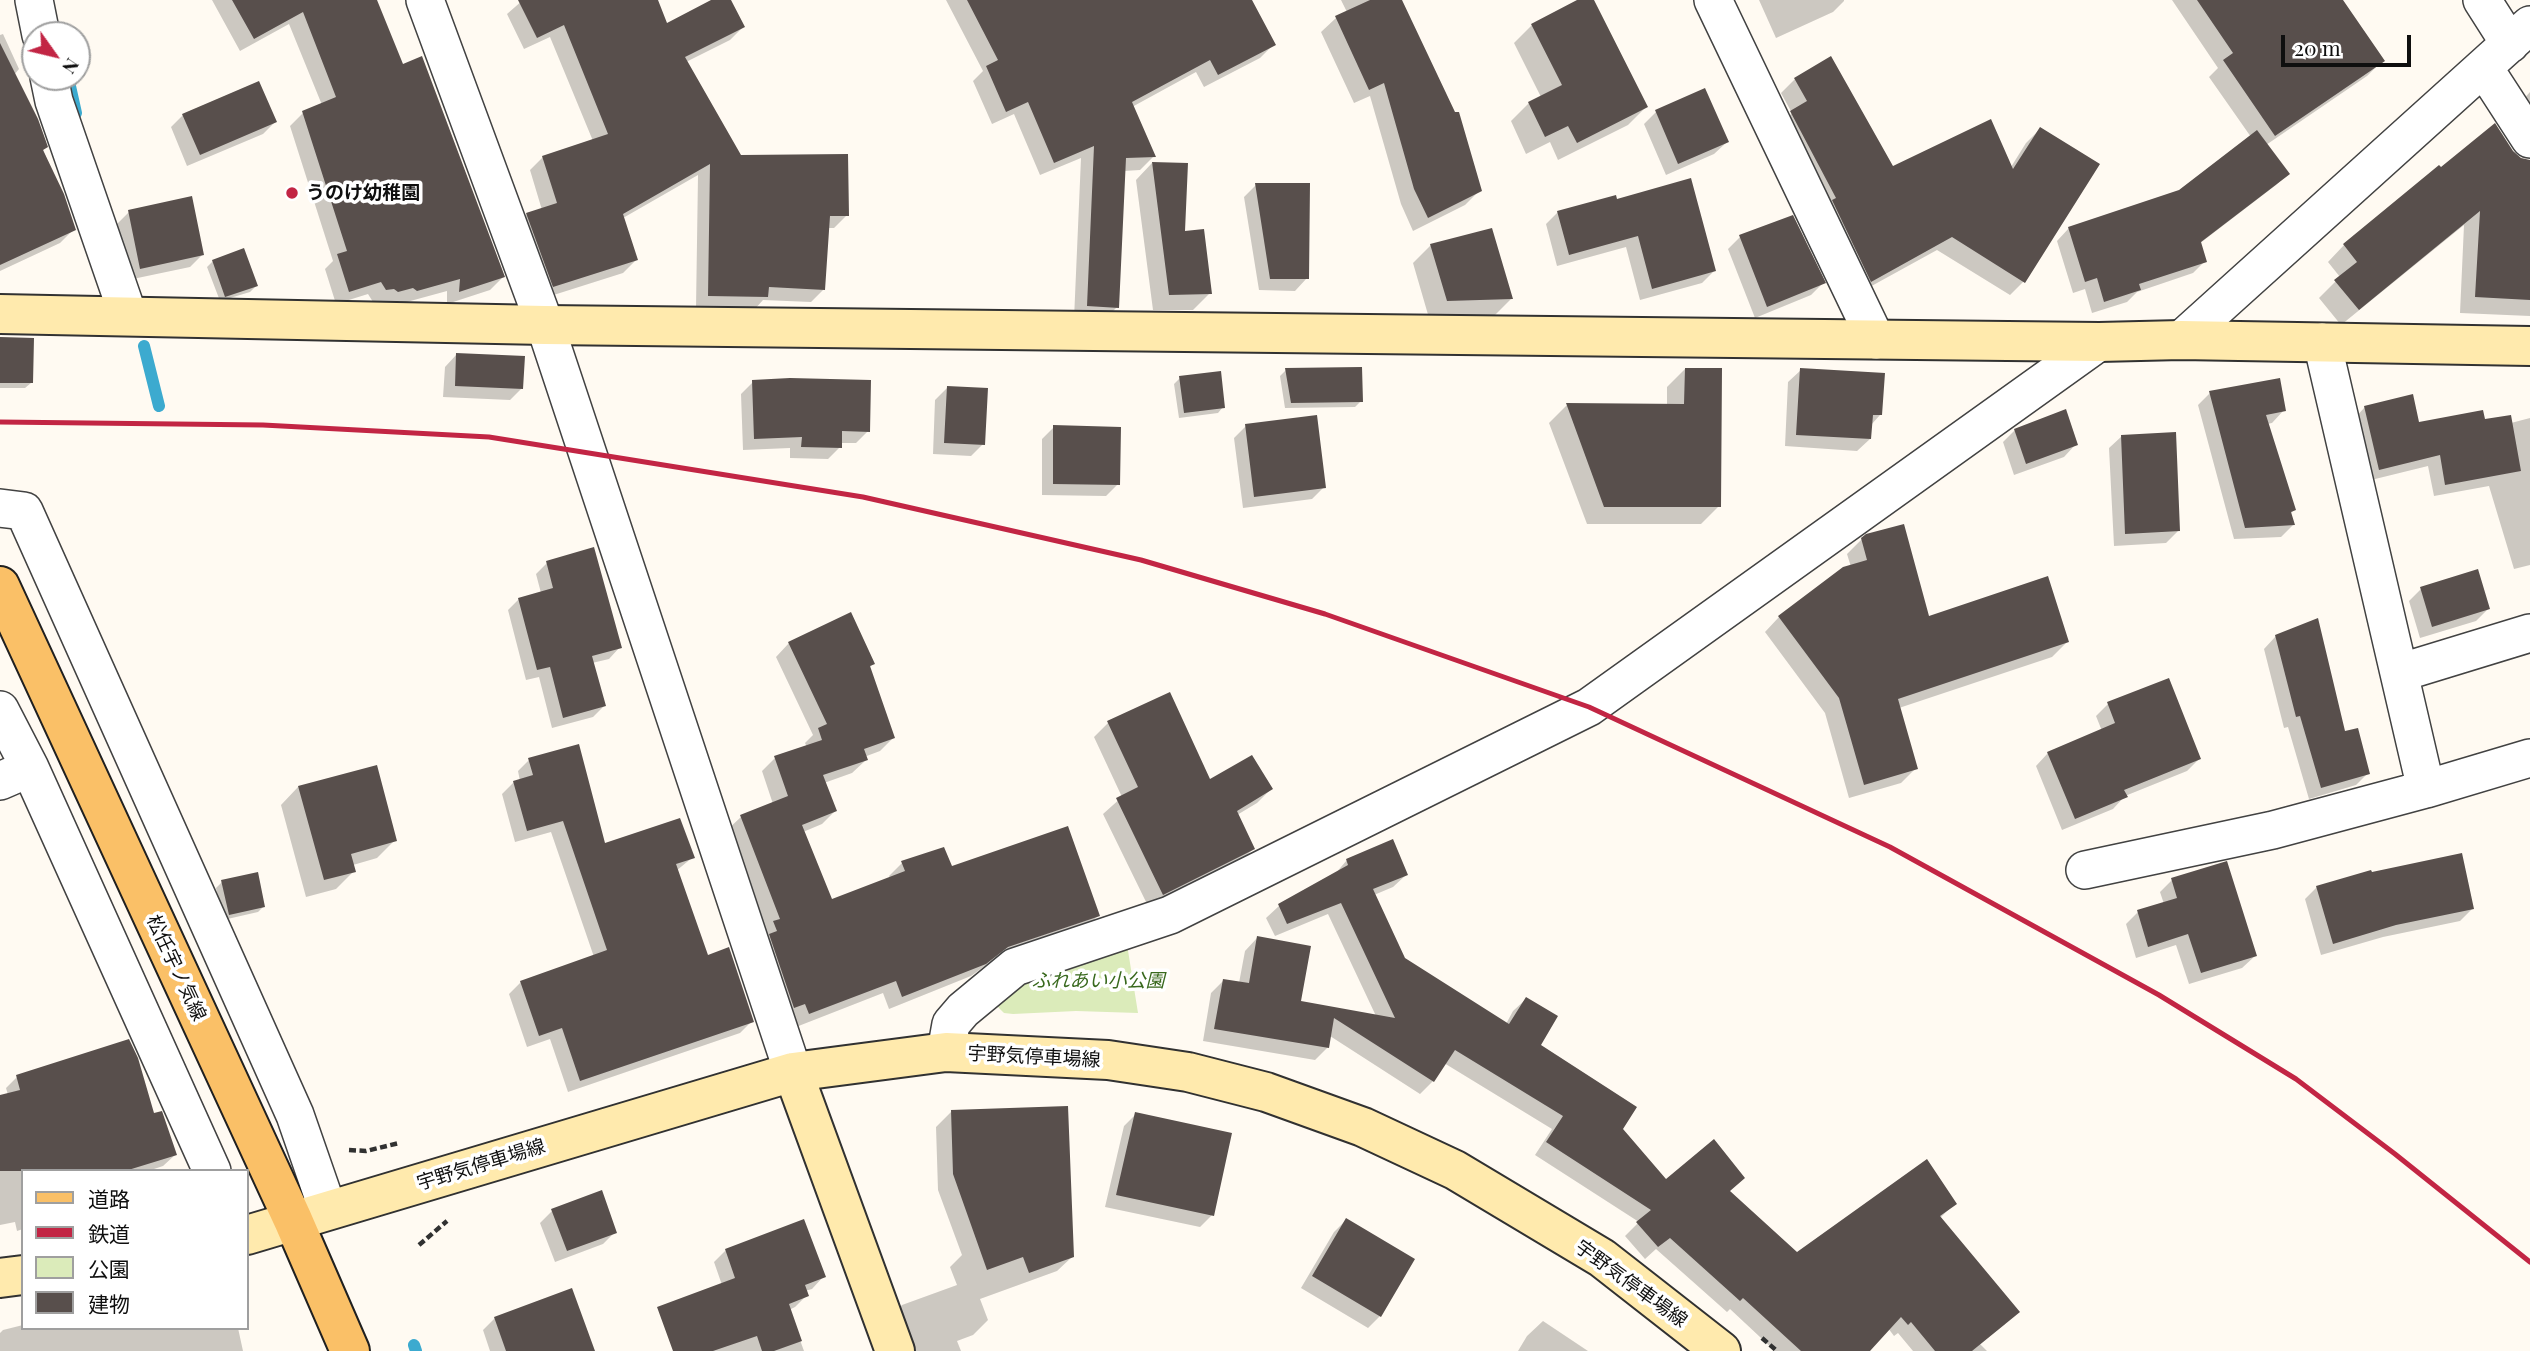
<!DOCTYPE html>
<meta charset="utf-8">
<style>
body{margin:0}
#map{position:relative;width:2530px;height:1351px;overflow:hidden;background:#fffaf2;font-family:"Playfair Display","Noto Sans JP",serif}
canvas{display:block}
.legend{position:absolute;left:21px;top:1169px;width:228px;height:161px;box-sizing:border-box;background:#fff;border:2px solid #9f9f9f;margin:0;padding:9px 12px;list-style:none;font-size:21px;color:#0f0f0f}
.legend li{display:flex;align-items:center;gap:14px;height:35px}
.legend b{width:35px;border:2px solid #9f9f9f}
.north{position:absolute;left:21px;top:21px;width:70px;height:70px;box-sizing:border-box;background:#fff;border:2px solid #9f9f9f;border-radius:50%;rotate:124deg;font-size:19px;font-weight:700;line-height:28px;text-align:center;color:#0f0f0f}
.north::after{content:'';display:block;margin:auto;width:24px;height:32px;background:#c22544;clip-path:polygon(50% 0,100% 100%,50% 72%,0 100%)}
.scale{position:absolute;left:2281px;top:35px;width:130px;height:32px;box-sizing:border-box;border:4px solid #0f0f0f;border-top:0;padding-left:9px;font-size:21px;line-height:24px;white-space:nowrap;color:#0f0f0f;-webkit-text-stroke:5px #fff;paint-order:stroke}
</style>
<div id="map">
<canvas width="2530" height="1351"></canvas>
<ul class="legend">
<li><b style="height:9px;background:#fac067"></b>道路</li>
<li><b style="height:9px;background:#c22544"></b>鉄道</li>
<li><b style="height:19px;background:#dbebba"></b>公園</li>
<li><b style="height:19px;background:#584f4c"></b>建物</li>
</ul>
<div class="north">N</div>
<div class="scale">20 m</div>
</div>
<script>
const context = document.querySelector('canvas').getContext('2d');
context.lineJoin = 'round';
function fill(path, color) { context.fillStyle = color; context.fill(path, 'evenodd'); }
const toPath = rows => new Path2D(rows.map(r => 'M' + r).join(''));
function trace(path, color, width, dash) { context.strokeStyle = color; context.lineWidth = width; context.lineCap = dash ? 'butt' : 'round'; context.setLineDash(dash || []); context.stroke(path); }
function label(font, color, halo, rows, align = 'center') {
  context.font = font + ' "Playfair Display","Noto Sans JP",serif'; context.lineWidth = 7; context.setLineDash([]); context.textBaseline = 'middle'; context.strokeStyle = halo; context.fillStyle = color; for (const [text, x, y, turn = 0] of rows) {
    context.save(); context.translate(x, y); context.rotate((+turn || 0) * Math.PI / 180); context.textAlign = isNaN(turn) ? turn : align; if (halo) context.strokeText(text, 0, 0); context.fillText(text, 0, 0); context.restore();
  }
}
fill(toPath([
 [1126,938,1138,1013,1076,1011,1013,1014,1004,1013,998,1007,998,998,1005,987]
]), '#dbebba');
fill(toPath([
 [212,0,351,0,402,66,503,277,490,290,447,304,447,291,403,303,399,301,384,305,380,302,373,302,368,294,336,304,325,269,333,261,290,126,303,113,322,105,289,24,240,51],
 [523,0,656,0,666,25,715,0,729,0,743,27,730,40,686,62,740,157,847,215,834,228,827,228,824,289,811,302,763,300,754,310,696,308,698,175,623,218,636,260,623,273,541,299,514,227,527,214,542,210,530,170,543,157,593,141,550,37,524,49,507,14],
 [946,0,1250,0,1274,44,1260,58,1204,87,1196,72,1132,107,1154,156,1140,170,1124,171,1117,307,1103,321,1074,319,1081,158,1040,175,1014,114,992,124,973,81,983,71],
 [1341,0,1400,0,1480,190,1465,205,1413,231,1401,204,1370,96,1354,103,1321,32,1336,18,1347,12],
 [1581,0,1592,0,1646,107,1628,125,1558,160,1550,142,1526,154,1511,121,1529,103,1541,97,1514,43,1532,25],
 [1759,0,1844,0,1844,1,1833,12,1776,38],
 [2172,0,2341,0,2382,61,2367,76,2266,145,2288,173,2276,185,2199,244,2205,261,2193,273,2137,292,2127,302,2092,313,2085,289,2073,293,2057,241,2069,228,2180,192,2251,137,2209,77,2218,68],
 [3,34,19,69,14,75,74,229,60,243,0,271,0,35],
 [1795,79,1892,168,2011,167,2026,143,2040,129,2024,281,2010,295,1937,250,1857,294,1780,125,1792,113,1781,93],
 [2530,92,2530,142,2511,113],
 [1656,112,1727,142,1714,154,1666,175,1644,124],
 [183,115,275,122,263,134,187,166,171,127],
 [2511,152,2519,159,2530,162,2530,316,2460,313,2464,225,2341,325,2319,298,2340,277,2328,262,2344,245,2439,168],
 [1152,163,1210,293,1193,310,1153,310,1136,180],
 [1256,185,1307,278,1295,291,1259,290,1244,197],
 [1615,201,1714,271,1702,283,1640,300,1626,247,1557,266,1546,224,1558,212],
 [129,212,202,255,190,267,128,280,117,224],
 [1740,237,1823,283,1811,295,1755,318,1728,249],
 [1431,245,1511,299,1493,317,1429,318,1413,263],
 [213,261,256,286,250,292,220,301,207,267],
 [0,339,31,383,25,388,0,388],
 [457,354,522,388,510,400,443,397,445,367],
 [1685,369,1719,506,1701,524,1587,524,1549,423,1567,405,1667,405,1667,387],
 [1286,370,1361,401,1355,407,1285,408,1280,376],
 [1801,370,1880,415,1871,425,1870,439,1857,451,1785,446,1788,382],
 [1180,378,1223,407,1218,413,1179,418,1174,384],
 [753,382,868,431,856,443,840,443,840,447,828,459,790,458,790,448,743,450,741,394],
 [947,388,983,444,971,456,933,454,935,400],
 [2210,393,2284,410,2272,423,2267,424,2294,510,2290,514,2293,525,2281,537,2234,539,2198,405],
 [2365,407,2418,424,2511,423,2530,418,2530,565,2514,569,2489,486,2434,496,2428,466,2367,481,2353,420],
 [1246,426,1324,487,1312,499,1243,508,1234,438],
 [1054,427,1118,484,1106,496,1042,495,1042,439],
 [2015,430,2076,444,2064,457,2014,475,2003,442],
 [2122,436,2178,531,2166,543,2114,546,2109,448],
 [1862,539,1928,618,2067,642,2052,657,1899,708,1916,768,1901,783,1849,798,1825,713,1765,632,1779,617,1851,567,1847,554],
 [547,563,620,647,609,659,592,663,604,706,593,717,552,728,539,677,526,680,508,610,519,599,541,593,536,574],
 [2421,589,2488,609,2476,621,2420,638,2409,601],
 [2276,636,2344,733,2368,773,2356,785,2309,799,2288,727,2284,728,2264,649],
 [789,643,873,664,869,668,893,738,880,751,864,757,866,760,852,773,824,783,835,811,822,824,803,832,831,901,890,878,889,876,902,863,951,868,1098,916,1084,929,993,960,971,976,889,1009,883,993,796,1027,761,936,766,931,727,830,741,817,773,804,762,771,775,758,807,747,805,743,813,735,776,657],
 [2108,704,2199,759,2187,771,2125,796,2113,809,2062,830,2036,766,2048,753,2102,731,2096,716],
 [1108,723,1210,781,1271,789,1257,803,1237,815,1253,849,1239,863,1149,908,1103,814,1122,797,1094,737],
 [529,760,604,845,693,857,676,871,707,957,752,1021,740,1033,568,1092,550,1039,527,1047,509,994,521,982,594,957,551,832,515,842,502,794,514,782,520,781,518,771],
 [298,787,395,840,377,858,353,865,354,871,336,889,306,897,281,805],
 [1347,860,1406,875,1393,887,1374,895,1404,959,1506,1024,1513,1011,1526,999,1539,1045,1621,1129,1666,1182,1728,1192,1797,1254,1955,1203,1940,1218,2005,1324,1980,1344,1987,1351,1913,1351,1898,1333,1894,1336,1888,1328,1868,1351,1775,1351,1730,1309,1727,1312,1656,1249,1645,1259,1625,1236,1639,1222,1535,1155,1552,1129,1444,1063,1433,1081,1420,1094,1330,1036,1328,1047,1315,1060,1203,1041,1211,993,1224,980,1239,983,1245,951,1257,938,1299,1003,1376,1016,1328,914,1275,936,1266,918,1279,906,1335,874],
 [2172,880,2255,956,2242,968,2189,984,2176,945,2136,958,2126,924,2138,912,2164,904,2160,892],
 [222,882,263,907,258,912,223,920,216,888],
 [2317,887,2472,909,2460,921,2383,937,2321,955,2305,899],
 [17,1077,153,1115,175,1155,163,1166,148,1171,23,1171,23,1229,17,1231,15,1222,0,1225,0,1097,8,1095,6,1088],
 [951,1112,1073,1256,1057,1271,980,1299,988,1320,973,1335,957,1341,961,1351,898,1351,887,1321,902,1305,957,1285,950,1267,962,1255,938,1190,936,1127],
 [1136,1114,1212,1215,1200,1227,1105,1207,1124,1126],
 [552,1211,615,1232,603,1244,555,1262,540,1223],
 [1346,1220,1380,1316,1368,1328,1301,1288,1334,1232],
 [726,1250,823,1277,812,1289,805,1291,807,1295,795,1307,789,1310,804,1351,696,1351,722,1285,714,1262],
 [495,1318,593,1351,490,1351,483,1330],
 [1543,1321,1588,1351,1518,1351,1527,1336],
 [23,1325,23,1328,238,1328,243,1351,0,1351,0,1333,3,1330]
]), '#0003');
trace(toPath([
 [68,77,76,113],
 [144,346,159,406],
 [414,1345,416,1351]
]), '#3caacf', 12);
fill(toPath([
 [232,0,377,0,403,64,422,56,505,277,459,292,460,279,417,291,413,288,398,292,394,289,386,290,381,282,349,292,337,254,347,251,302,111,336,97,303,12,254,39],
 [518,0,658,0,667,23,711,0,731,0,745,27,685,57,741,155,848,154,849,216,830,216,825,290,769,287,768,297,708,296,710,164,623,214,638,260,553,287,526,213,557,203,542,156,608,134,564,25,537,38],
 [967,0,1252,0,1276,45,1218,75,1210,60,1132,102,1156,157,1126,158,1119,308,1087,306,1094,146,1054,163,1028,102,1006,112,986,66,998,60],
 [1370,0,1402,0,1455,112,1459,112,1482,191,1428,218,1414,189,1384,83,1369,90,1335,16],
 [1577,0,1594,0,1648,107,1577,143,1568,126,1545,137,1528,102,1562,85,1531,24],
 [2197,0,2343,0,2385,61,2275,136,2223,60,2233,53],
 [0,43,38,119,48,147,43,150,64,194,76,230,0,265],
 [1831,56,1893,166,1991,119,2013,169,2040,127,2100,164,2025,283,1952,237,1871,282,1832,200,1836,198,1790,111,1807,101,1794,78],
 [259,81,277,122,200,155,182,114],
 [1705,88,1729,142,1678,164,1655,110],
 [2495,123,2513,151,2521,158,2530,160,2530,300,2475,297,2480,211,2359,310,2334,280,2357,262,2343,244,2439,165,2441,167],
 [2257,130,2290,174,2201,242,2207,262,2139,284,2141,290,2104,302,2097,278,2085,282,2068,227,2179,190],
 [1152,162,1188,163,1185,231,1204,229,1212,294,1169,295],
 [1691,178,1716,271,1652,289,1638,236,1569,255,1557,211,1616,195,1617,199],
 [1255,183,1310,183,1309,279,1270,279],
 [192,196,204,255,140,269,128,210],
 [1793,215,1826,283,1767,307,1739,235],
 [1492,228,1513,299,1447,301,1430,244],
 [244,248,258,286,225,297,212,260],
 [0,337,34,338,33,383,0,383],
 [456,353,525,356,523,389,455,386],
 [1362,367,1363,402,1291,403,1285,368],
 [1685,368,1722,368,1721,507,1604,507,1566,403,1684,404],
 [1800,368,1885,373,1882,415,1873,415,1871,439,1796,435],
 [1221,371,1225,408,1184,413,1179,376],
 [790,378,871,380,870,432,842,431,842,448,801,447,802,437,754,439,752,380],
 [2280,378,2286,411,2266,415,2296,510,2291,512,2295,525,2245,528,2209,391],
 [947,386,988,388,985,445,944,443],
 [2413,394,2419,422,2483,410,2485,419,2511,415,2521,471,2445,485,2440,455,2379,470,2364,406],
 [2066,409,2078,445,2026,464,2014,429],
 [1317,415,1326,488,1254,497,1245,424],
 [1053,425,1121,427,1120,485,1053,484],
 [2176,432,2180,531,2125,534,2121,435],
 [1904,524,1929,616,2048,576,2069,642,1898,699,1918,769,1864,785,1839,698,1778,616,1843,567,1867,560,1861,538,1866,534],
 [594,547,622,648,592,656,606,706,563,718,550,667,537,670,518,598,553,588,546,561],
 [2478,569,2490,609,2432,627,2420,587],
 [851,612,875,664,870,666,895,738,864,749,868,760,823,775,837,811,802,825,832,899,905,871,901,861,944,847,952,866,1068,826,1100,916,1008,947,986,964,902,997,896,981,809,1014,805,1004,794,1008,769,934,777,931,773,921,780,919,740,815,788,796,774,756,822,740,818,728,827,724,788,642],
 [2318,618,2345,731,2358,728,2370,774,2321,788,2300,716,2296,717,2275,635],
 [2169,678,2201,759,2124,790,2128,797,2075,819,2047,752,2115,723,2107,702],
 [1170,692,1210,779,1252,755,1273,789,1237,811,1255,849,1163,895,1116,798,1138,787,1107,721],
 [579,744,605,843,680,818,695,858,676,864,708,955,729,947,754,1022,580,1081,562,1028,539,1036,520,981,607,950,563,821,527,831,513,781,533,775,528,758],
 [377,765,397,841,351,854,356,872,324,880,298,786],
 [1393,839,1408,875,1373,889,1405,958,1509,1024,1526,997,1558,1016,1541,1045,1637,1107,1623,1129,1666,1179,1714,1139,1745,1178,1730,1191,1797,1252,1927,1159,1957,1204,1940,1216,2020,1312,1972,1351,1935,1351,1911,1322,1908,1325,1901,1317,1870,1351,1801,1351,1743,1298,1740,1301,1670,1238,1658,1247,1636,1222,1651,1210,1546,1142,1563,1116,1455,1050,1434,1082,1334,1018,1329,1048,1214,1029,1223,979,1249,983,1257,936,1311,946,1301,1001,1395,1018,1341,903,1287,924,1278,904,1348,865,1346,859],
 [2462,853,2474,909,2396,925,2333,944,2316,886,2371,870,2372,872],
 [2227,861,2257,956,2201,973,2188,934,2148,947,2137,910,2177,898,2171,878],
 [258,872,265,907,229,915,221,880],
 [129,1039,138,1058,154,1113,162,1111,177,1155,125,1171,0,1171,0,1095,20,1090,16,1075],
 [1068,1106,1074,1257,1029,1273,1023,1257,987,1270,953,1174,951,1110],
 [1135,1112,1232,1133,1214,1216,1116,1195],
 [602,1190,617,1233,567,1251,551,1209],
 [1346,1218,1415,1259,1381,1317,1312,1276],
 [804,1219,826,1277,805,1285,809,1296,789,1304,802,1341,774,1351,762,1351,757,1336,713,1351,673,1351,657,1307,735,1278,725,1249],
 [572,1288,595,1351,506,1351,494,1317]
]), '#584f4c');
const street = toPath([
 [34,0,41,35],
 [425,0,545,325,793,1072],
 [1713,0,1876,340],
 [2482,0,2510,44],
 [2484,68,2530,139],
 [49,77,54,101,128,315],
 [2181,340,2530,25],
 [2322,342,2426,789],
 [0,508,24,511,295,1115,328,1210],
 [2399,673,2530,633],
 [0,710,30,768,212,1171],
 [0,781,30,768],
 [2085,870,2273,830,2426,789,2530,758],
 [946,1052,951,1024,963,1010,1015,967,1170,915,1589,707,2099,342]
]);
const secondary = toPath([
 [0,314,545,325,2099,342,2181,340,2530,346],
 [793,1072,895,1351],
 [247,1235,793,1072,946,1052,1108,1060,1188,1072,1266,1092,1363,1127,1455,1170,1602,1258,1721,1351],
 [0,1278,23,1275]
]);
const primary = toPath([
 [0,586,293,1220,350,1351]
]);
trace(street, '#424242', 40);
trace(secondary, '#313131', 42);
trace(primary, '#202020', 42);
trace(toPath([
 [349,1150,366,1151,399,1143],
 [419,1245,447,1221],
 [1762,1338,1777,1351]
]), '#313131', 4.5, [7, 3.5]);
trace(street, '#fff', 37);
trace(secondary, '#ffeaad', 38);
trace(primary, '#fac067', 38);
trace(toPath([
 [0,422,263,425,489,437,863,497,1141,560,1325,614,1589,707,1890,847,2159,995,2296,1079,2395,1154,2530,1262]
]), '#c22544', 5);
for (const [x, y, r, color] of [
 [292,193,7,"#c22544"]
]) { const dot = new Path2D(); dot.arc(x, y, r, 0, 2 * Math.PI); context.fillStyle = color; context.fill(dot); trace(dot, '#fff', 2.5); }
label('bold 19px', '#0f0f0f', '#fff', [
 ["うのけ幼稚園",306,193]
], 'left');
label('19px', '#0f0f0f', '#fff', [
 ["松任宇ノ気線",176,968,65],
 ["宇野気停車場線",1034,1057,3],
 ["宇野気停車場線",481,1165,-17],
 ["宇野気停車場線",1631,1284,36]
]);
label('italic 19px', '#39691e', '#fff', [
 ["ふれあい小公園",1098,981]
]);
</script>
